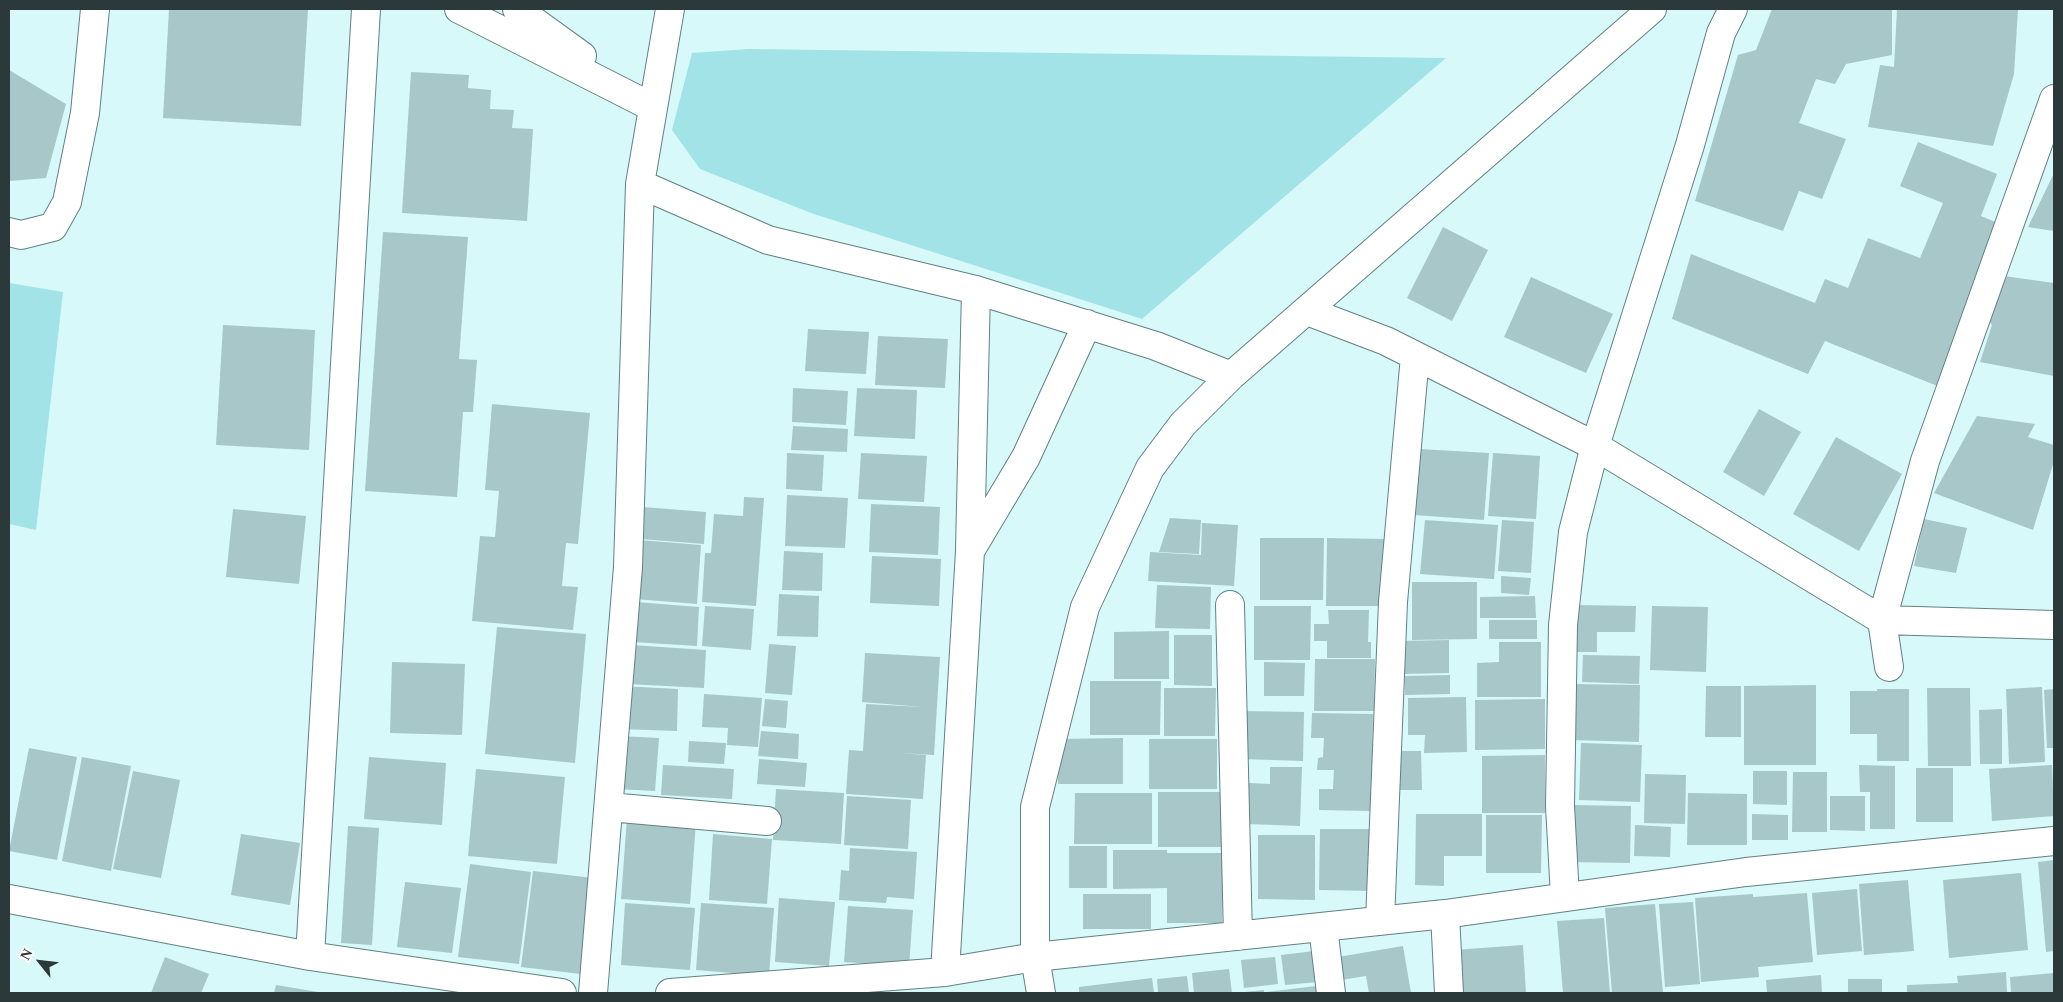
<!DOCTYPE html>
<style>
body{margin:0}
#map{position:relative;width:2063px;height:1002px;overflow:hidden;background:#d7f9fa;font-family:Georgia,serif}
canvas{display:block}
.frame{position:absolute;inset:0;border:10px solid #2c393a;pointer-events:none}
.north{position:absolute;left:15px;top:937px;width:50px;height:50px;-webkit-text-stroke:4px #fefefe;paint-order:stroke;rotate:299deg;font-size:14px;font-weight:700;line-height:20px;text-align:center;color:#2c393a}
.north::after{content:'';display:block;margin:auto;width:18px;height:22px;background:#2c393a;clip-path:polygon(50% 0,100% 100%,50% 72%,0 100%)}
</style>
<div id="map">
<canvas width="2063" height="1002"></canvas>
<div class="frame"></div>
<div class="north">N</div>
</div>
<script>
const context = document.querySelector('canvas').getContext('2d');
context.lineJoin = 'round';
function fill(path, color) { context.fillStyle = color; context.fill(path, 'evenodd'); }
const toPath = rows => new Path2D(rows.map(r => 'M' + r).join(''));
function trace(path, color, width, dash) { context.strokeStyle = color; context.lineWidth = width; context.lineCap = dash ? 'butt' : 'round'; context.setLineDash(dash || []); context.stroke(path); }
fill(toPath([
 [748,49,1446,58,1142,319,811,213,700,169,672,130,692,53],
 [9,283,63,292,36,530,9,524]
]), '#a1e3e7');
fill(toPath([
 [169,9,308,9,301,126,163,118],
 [1772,9,1892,9,1892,55,1846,64,1835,84,1816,79,1799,123,1846,139,1822,199,1799,191,1783,231,1695,201,1738,55,1756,50],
 [1897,9,2018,9,2014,74,1993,146,1868,127,1880,65,1894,67],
 [9,70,66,104,46,178,9,181],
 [411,72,469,75,468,88,491,90,490,109,514,110,512,128,533,129,527,221,402,213],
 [1918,142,1997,174,1981,216,2005,226,1940,387,1825,341,1808,374,1672,319,1691,254,1815,303,1825,279,1848,288,1868,238,1920,258,1943,203,1900,186],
 [2054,173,2054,231,2028,227],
 [1443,227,1488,250,1452,321,1407,298],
 [383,232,468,237,459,359,477,360,473,412,463,412,457,497,365,491],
 [2004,276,2054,283,2054,376,1980,362,1992,325,1985,316],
 [1531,277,1613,314,1586,373,1504,337],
 [223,325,315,330,309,450,216,445],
 [808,329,869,332,866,374,805,371],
 [878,336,948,339,945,388,875,385],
 [793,388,848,391,846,425,792,422],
 [857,388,917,390,915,439,854,436],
 [492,404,590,413,578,544,566,543,562,586,578,587,573,630,472,621,480,536,495,537,499,491,485,490],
 [1759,409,1801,432,1764,496,1723,472],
 [1977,416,2035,424,2028,437,2054,445,2054,461,2033,530,1934,493],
 [793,426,848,429,847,452,791,450],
 [1836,437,1902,474,1859,551,1793,514],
 [1419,449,1489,453,1484,520,1414,515],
 [787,453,824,455,822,491,786,489],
 [861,453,927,456,924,502,858,499],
 [1493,453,1540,456,1536,519,1488,516],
 [787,495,848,498,845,548,785,546],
 [744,497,764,498,756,606,702,602,705,553,711,553,714,514,743,516],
 [871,504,940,507,938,555,869,552],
 [643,507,706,512,704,544,641,539],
 [233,509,306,516,299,584,226,577],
 [1170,518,1201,520,1199,554,1159,552],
 [1924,519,1967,528,1956,573,1914,566],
 [1425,520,1498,525,1494,579,1420,574],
 [1502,520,1534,522,1531,573,1498,571],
 [1202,523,1238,525,1234,586,1148,581,1150,552,1201,555],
 [1260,538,1324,538,1323,600,1260,600],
 [1327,538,1386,539,1386,606,1326,606],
 [639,540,701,545,697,604,635,599],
 [784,551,823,553,822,591,782,590],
 [872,556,941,559,939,606,870,603],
 [1501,576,1531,578,1529,595,1501,593],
 [1412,582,1477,582,1477,639,1412,640],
 [1157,585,1211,587,1210,629,1155,628],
 [779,594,819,596,818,637,777,636],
 [1535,596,1536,618,1480,618,1480,597],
 [636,602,699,607,697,646,633,642],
 [1575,605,1636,606,1635,632,1597,632,1597,652,1574,652],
 [705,606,754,609,751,650,702,646],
 [1254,606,1311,606,1310,660,1254,660],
 [1652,606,1708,607,1706,672,1650,670],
 [1328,610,1369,610,1368,642,1371,642,1371,658,1327,658,1327,641,1314,641,1314,624,1329,624],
 [1489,620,1537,620,1537,639,1489,639],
 [497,627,586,634,575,763,485,754],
 [1169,631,1169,679,1114,679,1114,632],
 [1174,635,1212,635,1212,686,1174,685],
 [1449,640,1449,673,1400,674,1399,641],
 [1499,642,1541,642,1541,697,1477,697,1477,663,1499,662],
 [769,644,796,646,792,695,765,693],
 [631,645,706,650,704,688,628,684],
 [865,653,940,657,934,755,900,753,926,755,923,799,846,794,849,750,863,751,866,704,923,707,862,702],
 [1583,655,1640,656,1639,684,1582,682],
 [1315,659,1375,659,1374,711,1314,711],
 [392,662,465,664,462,735,390,733],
 [1264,662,1305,663,1304,696,1264,696],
 [1450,675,1450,694,1405,695,1405,676],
 [1090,681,1161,681,1160,735,1090,735],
 [1573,684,1640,685,1639,742,1571,740],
 [1816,685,1816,765,1744,765,1744,686],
 [621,686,678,689,677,731,620,729],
 [1706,686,1741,686,1741,737,1705,737],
 [2042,687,2045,762,2009,764,2006,689],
 [1164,688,1216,688,1215,736,1164,736],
 [1927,688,1970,688,1971,766,1928,766],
 [1877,689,1909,689,1909,761,1877,761,1877,734,1850,734,1850,691,1877,691],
 [2054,689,2054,748,2047,748,2044,690],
 [704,694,762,698,758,747,727,745,728,728,702,727],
 [1466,697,1467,752,1424,753,1425,735,1408,735,1408,698],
 [765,699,788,701,786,728,762,726],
 [1545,699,1545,749,1475,750,1475,700],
 [2002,709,2002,764,1980,764,1979,710],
 [1242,711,1304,712,1303,761,1241,759],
 [1312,713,1373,714,1371,811,1319,810,1319,789,1333,789,1334,770,1317,770,1318,758,1323,757,1324,738,1311,738],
 [761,731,799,734,798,759,758,756],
 [619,736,659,738,655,791,616,789],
 [1123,738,1123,784,1058,784,1058,739],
 [1149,739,1217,739,1217,789,1149,789],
 [689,741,726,743,724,764,688,762],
 [1581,743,1642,745,1640,802,1579,800],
 [29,748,77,757,57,860,9,851],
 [1391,751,1421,751,1422,790,1392,790],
 [1545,755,1545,813,1482,813,1482,756],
 [82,757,131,766,111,871,62,861],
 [369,757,446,763,442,825,364,819],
 [759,759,807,763,805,787,757,784],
 [663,765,734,769,732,799,661,795],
 [1859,765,1895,766,1895,829,1870,829,1870,792,1860,792],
 [2052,765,2054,816,1992,821,1989,769],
 [1270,767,1302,767,1300,826,1248,824,1249,783,1270,784],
 [1916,768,1953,768,1953,822,1916,822],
 [476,769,565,777,557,864,468,856],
 [133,771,180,780,161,878,113,869],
 [1753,771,1787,771,1787,805,1753,804],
 [1793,772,1827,772,1827,832,1792,832],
 [1645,774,1686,775,1685,824,1644,823],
 [776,789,844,793,841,844,773,840],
 [1158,792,1221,792,1221,847,1158,847],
 [1075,793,1152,793,1152,844,1074,844],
 [1688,793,1747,794,1747,845,1687,845],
 [847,796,911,800,908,849,844,845],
 [1830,796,1865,796,1865,831,1830,830],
 [1570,805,1631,806,1630,863,1568,862],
 [1416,814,1482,814,1482,856,1444,856,1444,886,1415,885],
 [1752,814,1788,815,1788,840,1752,840],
 [1486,815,1542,815,1541,873,1486,873],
 [627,818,696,822,690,904,621,899],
 [1635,825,1671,827,1670,857,1634,856],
 [348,826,379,828,372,945,341,943],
 [1320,829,1376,829,1375,891,1319,890],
 [241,834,300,843,290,905,231,895],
 [713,834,772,839,767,904,709,900],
 [1258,835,1315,835,1315,900,1258,899],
 [1069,846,1107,846,1107,888,1069,888],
 [850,848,917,852,914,899,887,897,886,903,839,900,841,870,849,871],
 [1113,850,1167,850,1167,853,1223,853,1222,923,1167,923,1167,888,1113,889],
 [2054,860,2054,951,2046,952,2038,862],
 [470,864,531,872,519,964,458,957],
 [533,871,593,878,581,974,521,967],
 [2021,873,2028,950,1949,958,1943,880],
 [1908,880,1914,951,1864,955,1859,884],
 [405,882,461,888,452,953,397,947],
 [1857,889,1862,951,1817,955,1812,893],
 [1807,893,1813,962,1758,967,1759,977,1701,982,1695,898,1753,894,1753,897],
 [1083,894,1151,894,1151,929,1083,929],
 [779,898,835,902,829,966,775,962],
 [1693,902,1700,984,1665,987,1659,904],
 [625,903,695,908,690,970,621,965],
 [701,903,774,908,769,976,696,970],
 [1655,904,1663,993,1612,993,1605,908],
 [848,906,913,910,909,967,844,962],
 [1604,918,1610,993,1563,993,1557,921],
 [1523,945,1526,993,1457,993,1454,950],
 [1403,946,1411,993,1369,993,1366,976,1341,980,1338,957],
 [1314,951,1318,982,1285,985,1281,955],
 [165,957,209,974,201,993,151,993],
 [1275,957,1278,984,1244,988,1241,960],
 [1229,969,1232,993,1194,993,1192,973],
 [2006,972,2007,993,1907,993,1907,985,1958,983,1957,976],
 [2054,973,2054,993,2011,993,2010,977],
 [1821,975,1822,993,1767,993,1766,980],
 [1187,976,1189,993,1158,993,1157,979],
 [1152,978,1154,993,1079,993,1079,987],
 [1848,979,1882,979,1882,993,1848,993],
 [276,985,318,992,318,993,274,993],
 [1316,986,1317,993,1266,993,1266,992],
 [1264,990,1264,993,1244,993,1244,992]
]), '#a7c7c9');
const minor = toPath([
 [459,9,652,107],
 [517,9,582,56],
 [640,184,768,240,976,290,1156,346,1231,376],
 [9,232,21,235,53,227,67,202,85,113,95,9],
 [1307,311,1386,341,1595,446,1882,620,2054,625],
 [970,549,976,290],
 [1230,605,1238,936],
 [1889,667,1882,620,1925,461,2054,99],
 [609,807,767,821],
 [1565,897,1560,806,1563,625,1573,532,1595,446,1690,145,1721,33,1733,9],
 [9,899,310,956,562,993],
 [1445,914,1449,993],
 [1380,921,1393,602,1415,356],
 [1323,927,1331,993],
 [310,956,366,9],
 [945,972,970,551,1026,457,1087,324],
 [593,993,628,567,640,184,670,9],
 [670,993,945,972,1035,957,1445,914,1746,872,2054,841],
 [1041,993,1035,957,1035,807,1085,607,1150,468,1183,424,1231,376,1652,9]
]);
trace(minor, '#628082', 30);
trace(minor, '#fff', 28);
</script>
